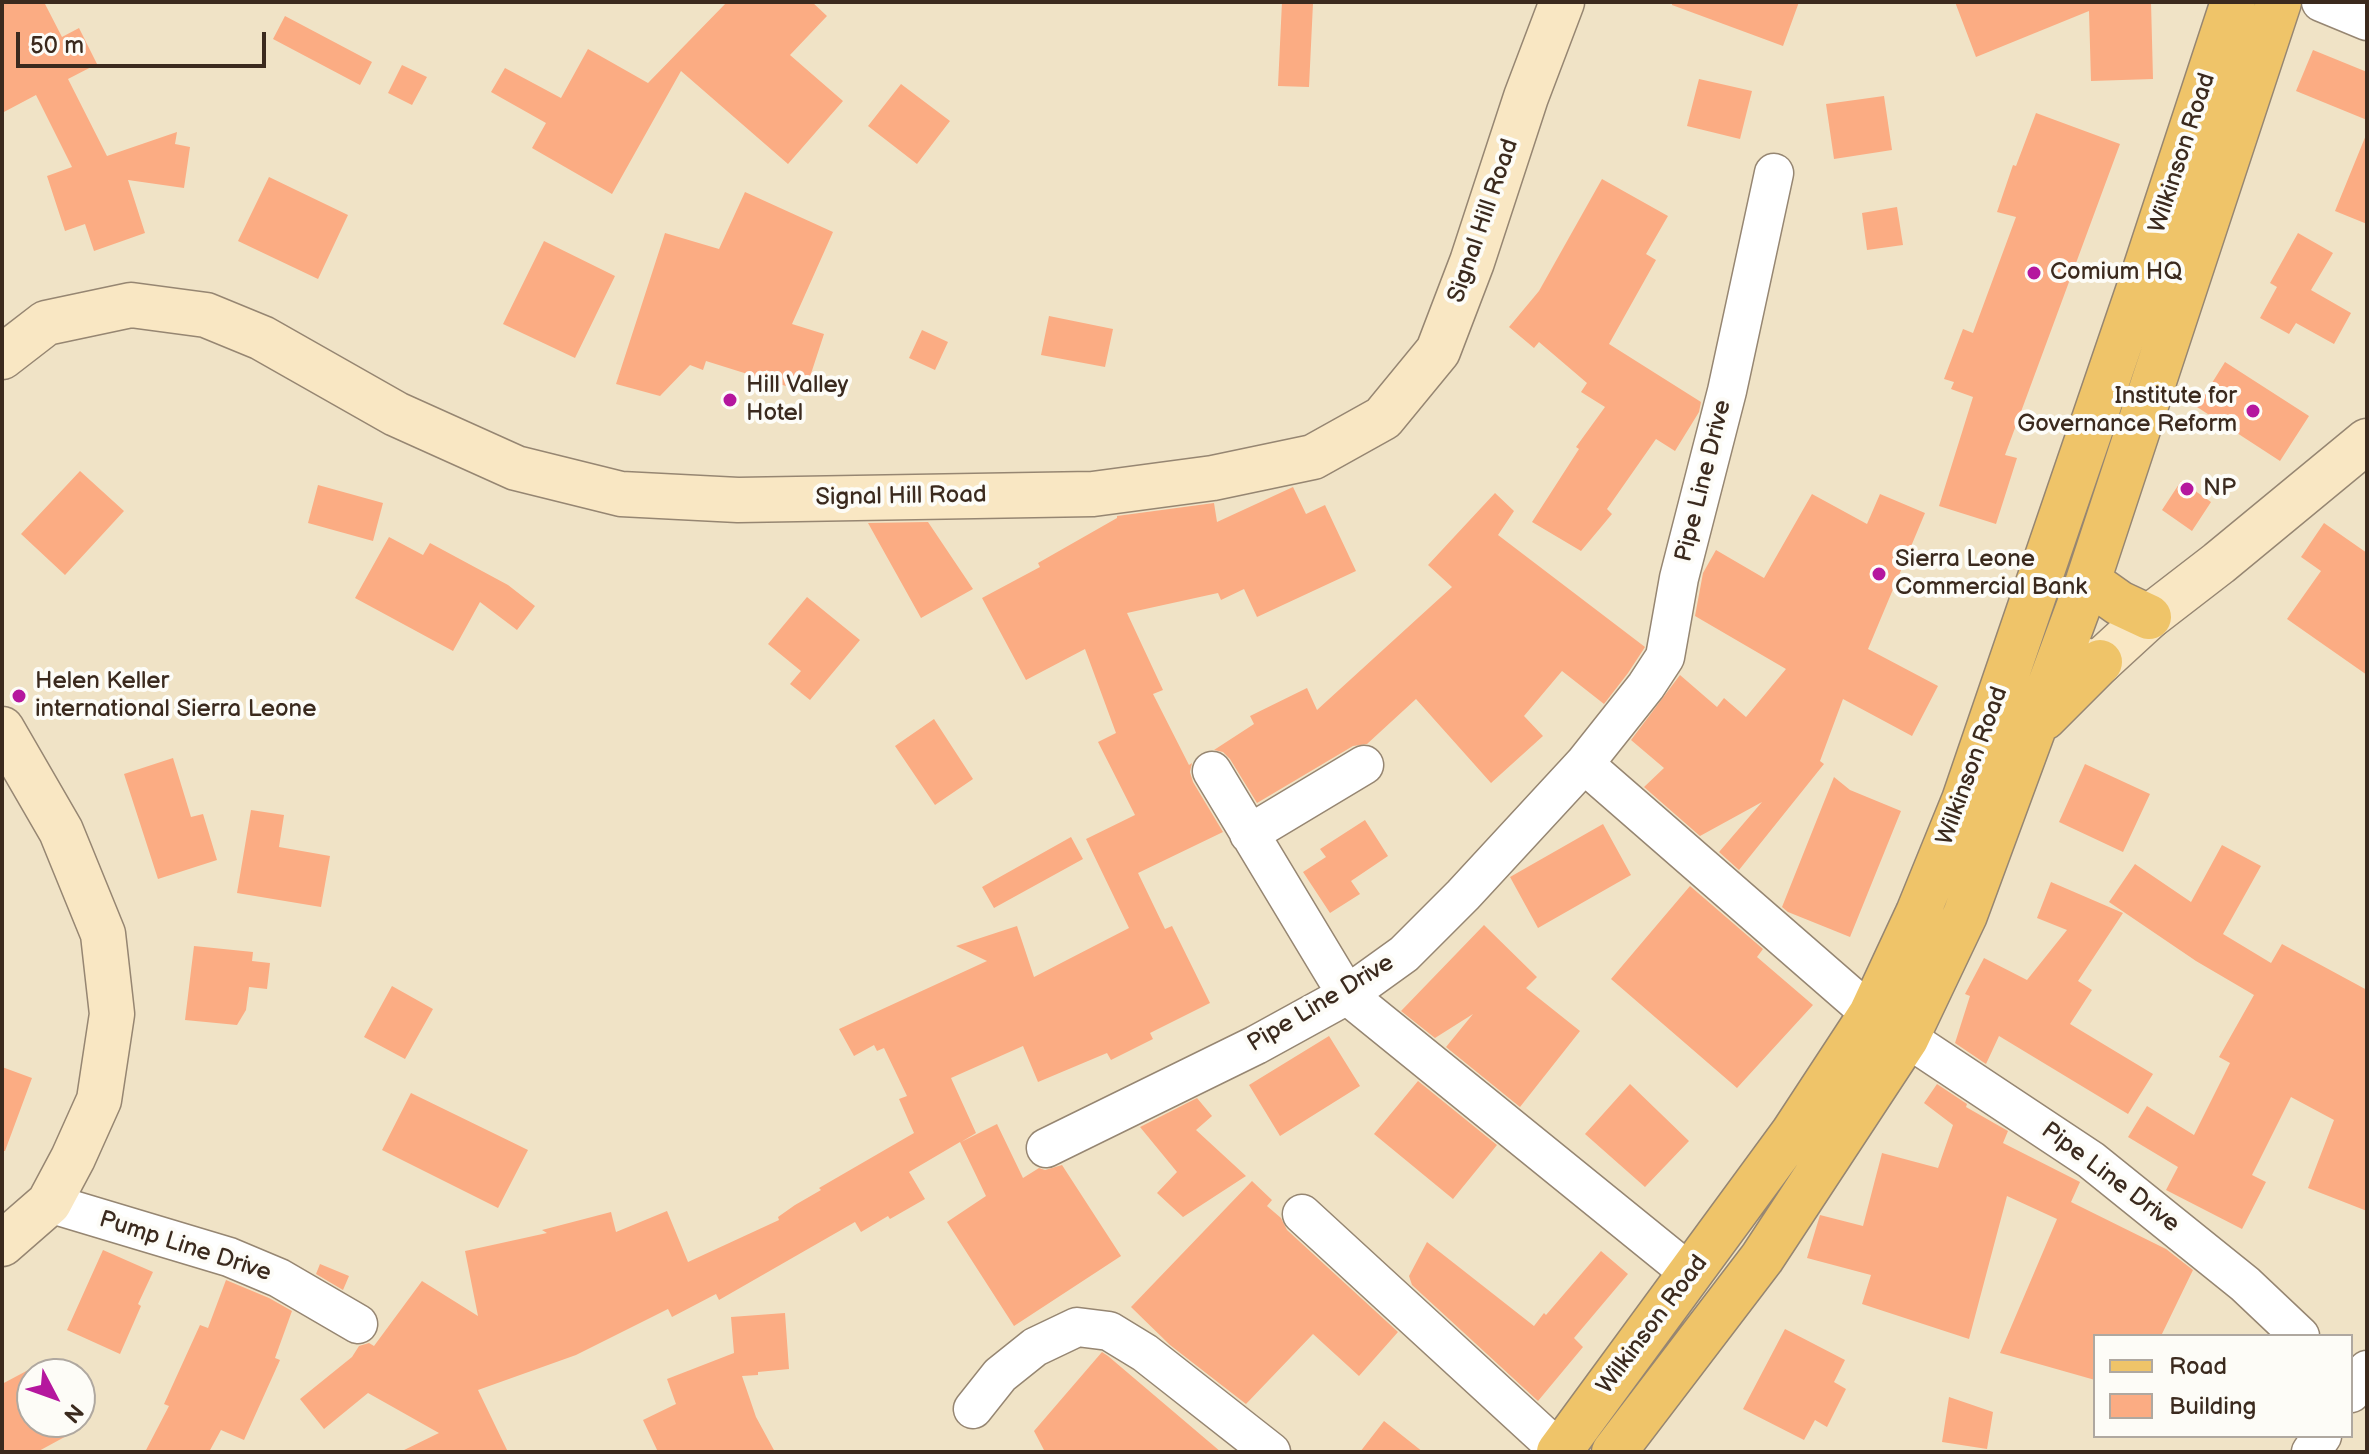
<!DOCTYPE html>
<style>
body{margin:0}
#map{position:relative;width:2369px;height:1454px;overflow:hidden;background:#f0e3c6;font-family:"Balsamiq Sans",sans-serif}
canvas{display:block}
.frame{position:absolute;inset:0;border:4px solid #3b2a1e;pointer-events:none}
.legend{position:absolute;left:2093px;top:1334px;width:260px;height:104px;box-sizing:border-box;background:#fdfcf7;border:2px solid #afa8a0;margin:0;padding:10px 14px;list-style:none;font-size:24px;color:#3b2a1e}
.legend li{display:flex;align-items:center;gap:16px;height:40px}
.legend b{width:40px;border:2px solid #afa8a0}
.north{position:absolute;left:16px;top:1358px;width:80px;height:80px;box-sizing:border-box;background:#fdfcf7;border:2px solid #afa8a0;border-radius:50%;rotate:131deg;font-size:22px;font-weight:700;line-height:32px;text-align:center;color:#3b2a1e}
.north::after{content:'';display:block;margin:auto;width:28px;height:36px;background:#b5179e;clip-path:polygon(50% 0,100% 100%,50% 72%,0 100%)}
.scale{position:absolute;left:16px;top:32px;width:250px;height:36px;box-sizing:border-box;border:4px solid #3b2a1e;border-top:0;padding-left:10px;font-size:24px;line-height:28px;white-space:nowrap;color:#3b2a1e;-webkit-text-stroke:6px #fdfcf7;paint-order:stroke}
</style>
<div id="map">
<canvas width="2369" height="1454"></canvas>
<div class="frame"></div>
<ul class="legend">
<li><b style="height:10px;background:#efc469"></b>Road</li>
<li><b style="height:22px;background:#fbac83"></b>Building</li>
</ul>
<div class="north">N</div>
<div class="scale">50 m</div>
</div>
<script>
const context = document.querySelector('canvas').getContext('2d');
context.lineJoin = 'round';
function fill(path, color) { context.fillStyle = color; context.fill(path, 'evenodd'); }
const toPath = rows => new Path2D(rows.map(r => 'M' + r).join(''));
function trace(path, color, width, dash) { context.strokeStyle = color; context.lineWidth = width; context.lineCap = dash ? 'butt' : 'round'; context.setLineDash(dash || []); context.stroke(path); }
function label(font, color, halo, rows, align = 'center') {
  context.font = font + ' "Balsamiq Sans",sans-serif'; context.lineWidth = 8; context.setLineDash([]); context.textBaseline = 'middle'; context.strokeStyle = halo; context.fillStyle = color; for (const [text, x, y, turn = 0] of rows) {
    context.save(); context.translate(x, y); context.rotate((+turn || 0) * Math.PI / 180); context.textAlign = isNaN(turn) ? turn : align; if (halo) context.strokeText(text, 0, 0); context.fillText(text, 0, 0); context.restore();
  }
}
fill(toPath([
 [2,2,44,2,62,37,79,28,97,64,68,79,107,156,177,132,175,144,190,147,184,188,128,180,145,233,94,251,85,224,65,231,47,176,72,167,36,95,2,113],
 [727,2,812,2,827,16,790,55,843,101,788,164,681,71,612,194,532,148,546,123,491,92,505,68,561,98,588,49,648,83],
 [1282,2,1313,3,1309,87,1278,86],
 [1672,2,1799,2,1783,46,1672,5],
 [1955,2,2151,2,2153,79,2091,81,2089,11,1976,57],
 [285,16,372,62,360,85,273,39],
 [2313,50,2367,72,2367,120,2296,91],
 [402,65,427,77,412,105,388,93],
 [1699,79,1752,91,1740,139,1687,126],
 [901,84,950,121,917,164,868,126],
 [1884,96,1892,150,1834,159,1826,104],
 [2036,113,2120,144,2005,455,2017,458,1996,524,1939,506,1973,397,1951,389,1954,382,1944,379,1963,329,1973,333,2016,217,1997,212,2013,165,2016,166],
 [2366,135,2367,135,2367,224,2335,211],
 [269,177,348,215,318,279,238,241],
 [1602,179,1668,216,1646,254,1656,260,1609,344,1701,402,1699,412,1675,451,1656,439,1607,509,1612,514,1581,551,1532,522,1579,449,1576,447,1605,407,1581,392,1587,383,1539,342,1534,348,1509,327,1539,291],
 [745,192,833,232,792,324,824,334,805,392,706,361,703,370,690,365,660,396,616,384,665,233,719,249],
 [1897,207,1903,245,1867,250,1862,213],
 [2298,233,2333,253,2311,290,2351,313,2334,344,2296,323,2289,334,2260,318,2277,287,2270,283],
 [544,241,615,276,575,358,503,324],
 [1049,316,1113,329,1105,367,1041,355],
 [922,330,948,342,935,370,909,358],
 [2225,362,2309,416,2280,461,2197,407],
 [80,471,124,511,65,575,21,534],
 [2181,481,2211,502,2192,531,2162,510],
 [318,485,383,503,373,541,308,523],
 [1293,487,1306,514,1325,505,1356,571,1257,617,1244,589,1221,600,1218,593,1127,613,1163,690,1153,694,1189,765,1192,763,1190,772,1193,782,1223,832,1138,873,1165,929,1172,926,1210,1003,1150,1033,1153,1039,1111,1060,1107,1053,1038,1082,1023,1046,951,1078,976,1133,961,1142,997,1124,1023,1178,1039,1168,1045,1170,1062,1165,1121,1256,1014,1326,947,1222,986,1196,960,1142,909,1172,925,1199,890,1219,888,1216,861,1232,855,1222,719,1300,716,1294,672,1317,668,1309,576,1355,478,1390,508,1452,400,1452,439,1433,368,1393,324,1429,300,1399,352,1357,359,1346,369,1343,374,1346,422,1281,478,1316,465,1251,547,1233,542,1230,611,1212,616,1232,667,1211,688,1262,779,1220,778,1217,795,1205,821,1190,819,1188,914,1133,899,1099,907,1096,884,1048,877,1051,874,1045,854,1056,839,1029,987,961,956,946,1017,926,1034,977,1129,928,1086,839,1135,815,1098,742,1116,733,1085,649,1026,680,982,598,1040,567,1038,563,1117,518,1117,516,1214,503,1217,522],
 [1495,493,1514,511,1498,535,1645,647,1628,673,1604,704,1562,671,1524,716,1543,736,1491,783,1416,699,1367,744,1353,746,1257,803,1230,759,1223,752,1214,750,1254,724,1250,716,1307,688,1317,710,1452,587,1428,565],
 [1812,494,1867,524,1880,494,1925,513,1868,649,1938,686,1912,736,1843,699,1820,761,1824,764,1739,870,1719,852,1762,802,1700,836,1644,787,1664,768,1631,740,1680,675,1717,707,1724,698,1746,717,1786,669,1695,616,1703,573,1716,550,1764,578],
 [928,522,973,589,921,618,868,523],
 [2324,523,2367,553,2367,675,2287,619,2321,571,2301,557],
 [389,537,423,555,430,543,508,585,535,606,517,630,480,602,453,651,355,598],
 [807,597,860,640,810,700,790,684,801,671,768,644],
 [934,719,973,779,935,805,895,746],
 [173,758,191,817,203,814,217,860,158,879,124,774],
 [2085,764,2150,794,2123,852,2059,822],
 [1834,777,1850,790,1901,811,1850,937,1788,912,1782,907],
 [251,810,284,815,279,847,330,856,321,907,237,893],
 [1365,820,1388,856,1351,881,1360,894,1330,913,1303,872,1326,857,1320,849],
 [1603,824,1631,875,1538,928,1510,877],
 [1071,837,1083,859,994,908,982,887],
 [2222,845,2261,866,2223,934,2271,963,2282,944,2367,990,2367,1211,2308,1188,2334,1120,2291,1097,2252,1175,2266,1182,2242,1229,2166,1190,2178,1167,2128,1137,2147,1106,2194,1135,2230,1063,2219,1057,2254,995,2196,961,2109,902,2135,864,2191,902],
 [2051,882,2123,913,2078,981,2092,990,2070,1024,2153,1074,2128,1114,1999,1036,1986,1064,1955,1043,1970,996,1965,994,1984,958,2027,980,2067,930,2037,918],
 [1690,886,1763,949,1757,957,1813,1005,1737,1088,1611,979],
 [1484,925,1537,977,1526,988,1580,1031,1520,1107,1446,1047,1473,1014,1435,1038,1401,1011],
 [194,946,253,952,252,961,270,963,267,989,249,987,246,1010,237,1025,185,1020],
 [392,986,433,1009,405,1059,364,1037],
 [1329,1036,1360,1086,1280,1136,1249,1085],
 [2,1067,32,1078,5,1151,2,1151],
 [1418,1081,1497,1145,1453,1199,1374,1134],
 [1630,1084,1689,1141,1645,1187,1585,1134],
 [1937,1084,1967,1104,1966,1107,2008,1131,2003,1143,2080,1182,2071,1202,2166,1249,2193,1270,2161,1336,2095,1336,2095,1380,2000,1353,2057,1219,2007,1196,1969,1339,1862,1304,1871,1275,1807,1258,1820,1215,1863,1226,1882,1153,1938,1168,1953,1125,1924,1103],
 [411,1093,528,1150,498,1208,382,1150],
 [1197,1098,1212,1116,1196,1130,1246,1176,1183,1217,1157,1193,1177,1172,1140,1127],
 [1252,1181,1272,1200,1267,1206,1281,1218,1287,1230,1398,1332,1359,1376,1313,1334,1246,1404,1170,1345,1131,1307],
 [1427,1242,1534,1326,1544,1313,1546,1315,1601,1251,1628,1274,1574,1338,1583,1347,1538,1401,1412,1285,1409,1276],
 [103,1250,153,1272,138,1304,141,1306,120,1354,67,1330],
 [320,1264,349,1276,343,1290,316,1274],
 [226,1280,269,1298,292,1311,275,1358,280,1360,244,1440,221,1430,209,1452,145,1452,169,1406,164,1404,200,1325,208,1328],
 [785,1313,789,1369,758,1372,758,1375,742,1376,756,1417,775,1452,658,1452,643,1420,676,1404,667,1379,734,1353,731,1317],
 [1785,1329,1845,1360,1834,1382,1846,1389,1827,1427,1815,1420,1804,1440,1743,1409],
 [1102,1352,1108,1356,1221,1452,1045,1452,1034,1431],
 [47,1360,54,1374,32,1374,32,1422,80,1422,83,1427,37,1452,2,1452,2,1384],
 [1949,1397,1993,1412,1987,1449,1942,1442],
 [1384,1421,1423,1452,1360,1452]
]), '#fbac83');
const street = toPath([
 [2321,2,2367,21],
 [1584,764,1871,1014,2091,1160,2245,1284,2300,1336],
 [1212,771,1347,995,1691,1274],
 [1249,834,1364,765],
 [1046,1148,1256,1045,1347,995,1404,954,1463,895,1584,764,1646,686,1665,657,1679,578,1727,391,1774,173],
 [49,1203,229,1257,279,1278,358,1324],
 [1302,1214,1560,1451],
 [2351,1393,2367,1370],
 [973,1409,1000,1375,1035,1347,1077,1327,1109,1331,1145,1353,1271,1452],
 [2311,1452,2322,1436]
]);
const secondary = toPath([
 [2,357,46,323,131,305,206,315,262,338,396,414,516,468,621,494,738,500,1093,494,1213,478,1313,457,1383,418,1438,351,1472,262,1526,97,1562,2],
 [2061,659,2100,662,2149,617,2219,563,2367,441],
 [2,729,61,831,103,934,112,1014,99,1100,73,1158,49,1203,2,1244]
]);
const primary = toPath([
 [2088,581,2119,603,2149,617],
 [2044,718,2100,662],
 [1559,1452,1793,1133,1871,1014,1918,913,1964,800,2141,282,2233,2],
 [1614,1452,1762,1258,1906,1039,1965,915,2088,581,2279,2]
]);
trace(street, '#968672', 41);
trace(secondary, '#968672', 47);
trace(primary, '#968672', 47);
trace(street, '#fff', 38);
trace(secondary, '#f9e7c3', 44);
trace(primary, '#efc469', 44);
for (const [x, y, r, color] of [
 [2034,273,8,"#b5179e"],
 [730,400,8,"#b5179e"],
 [2253,411,8,"#b5179e"],
 [2187,489,8,"#b5179e"],
 [1879,574,8,"#b5179e"],
 [19,696,8,"#b5179e"]
]) { const dot = new Path2D(); dot.arc(x, y, r, 0, 2 * Math.PI); context.fillStyle = color; context.fill(dot); trace(dot, '#fdfcf7', 3); }
label('24px', '#3b2a1e', '#fdfcf7', [
 ["Wilkinson Road",2183,153,-72],
 ["Signal Hill Road",1484,221,-71],
 ["Pipe Line Drive",1704,481,-76],
 ["Signal Hill Road",901,497,-1],
 ["Wilkinson Road",1973,766,-70],
 ["Pipe Line Drive",1321,1004,-31],
 ["Pipe Line Drive",2110,1178,37],
 ["Pump Line Drive",185,1247,18],
 ["Wilkinson Road",1653,1325,-53]
]);
label('24px', '#3b2a1e', '#fdfcf7', [
 ["Comium HQ",2050,273],
 ["Hill Valley",746,386],
 ["Hotel",746,414],
 ["Institute for",2237,397,"right"],
 ["Governance Reform",2237,425,"right"],
 ["NP",2203,489],
 ["Sierra Leone",1895,560],
 ["Commercial Bank",1895,588],
 ["Helen Keller",35,682],
 ["international Sierra Leone",35,710]
], 'left');
</script>
